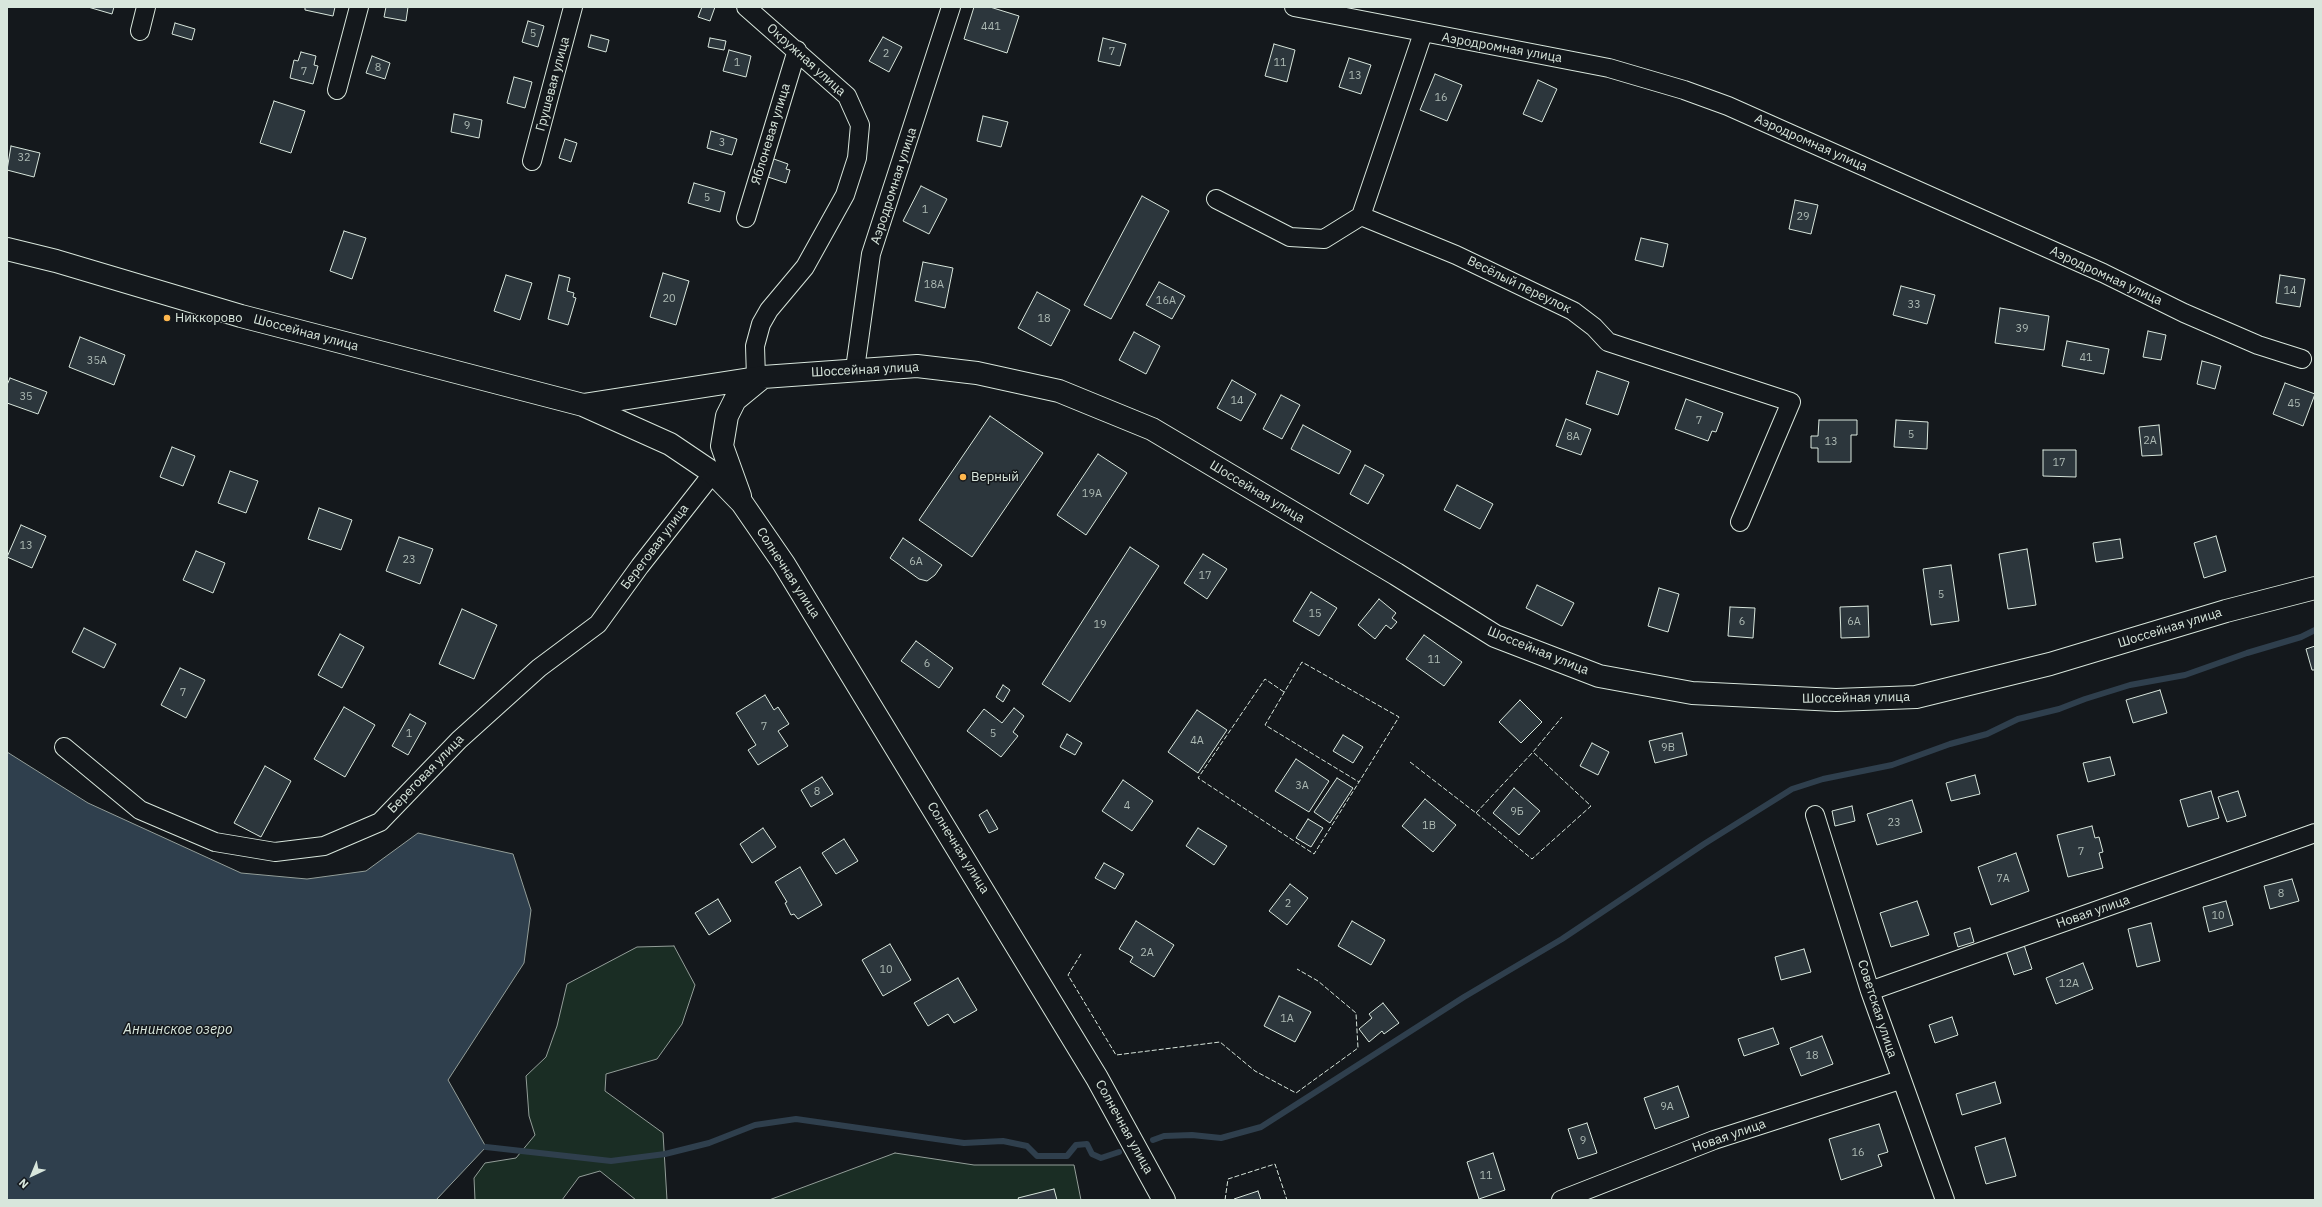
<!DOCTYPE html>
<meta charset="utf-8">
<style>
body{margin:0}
#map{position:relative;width:2322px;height:1207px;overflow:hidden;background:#14181c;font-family:"IBM Plex Sans",sans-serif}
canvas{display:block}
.frame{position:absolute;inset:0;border:8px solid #d8e6dc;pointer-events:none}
.north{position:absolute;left:12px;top:1155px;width:40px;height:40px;-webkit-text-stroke:3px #14181c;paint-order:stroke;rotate:224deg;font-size:11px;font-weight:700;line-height:16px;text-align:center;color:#d8e6dc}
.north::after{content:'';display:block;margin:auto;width:14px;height:18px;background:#d8e6dc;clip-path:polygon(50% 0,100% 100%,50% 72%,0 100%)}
</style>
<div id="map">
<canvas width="2322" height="1207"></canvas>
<div class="frame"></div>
<div class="north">N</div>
</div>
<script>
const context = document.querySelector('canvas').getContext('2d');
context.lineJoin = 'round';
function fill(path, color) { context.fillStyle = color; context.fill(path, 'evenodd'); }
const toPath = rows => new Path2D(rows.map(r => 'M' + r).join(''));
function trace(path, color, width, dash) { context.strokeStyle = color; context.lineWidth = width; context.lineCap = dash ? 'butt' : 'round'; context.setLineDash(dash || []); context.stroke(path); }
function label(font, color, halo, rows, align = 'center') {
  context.font = font + ' "IBM Plex Sans",sans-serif'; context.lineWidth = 3; context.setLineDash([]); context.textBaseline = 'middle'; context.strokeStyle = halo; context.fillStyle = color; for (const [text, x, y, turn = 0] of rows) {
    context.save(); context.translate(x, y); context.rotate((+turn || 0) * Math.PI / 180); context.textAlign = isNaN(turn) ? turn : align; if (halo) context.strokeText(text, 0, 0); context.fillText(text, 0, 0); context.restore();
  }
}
const green = toPath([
 [674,946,695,985,682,1024,657,1059,606,1074,605,1091,663,1133,667,1200,636,1200,600,1171,579,1177,562,1200,475,1200,474,1178,485,1163,516,1158,535,1135,529,1116,526,1076,546,1057,557,1026,567,984,637,947,674,946],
 [895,1153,974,1165,1074,1165,1081,1200,769,1200,895,1153]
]);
fill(green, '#1a2d24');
trace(green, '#939e99', 1);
const water = toPath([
 [7,752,88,803,241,873,307,879,366,871,418,833,513,854,531,910,524,963,448,1080,486,1147,436,1200,7,1200,7,752]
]);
fill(water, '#2f3f4d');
trace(water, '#939e99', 1);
trace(toPath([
 [1153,1140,1164,1136,1192,1135,1221,1138,1261,1127,1464,997,1562,939,1704,844,1792,789,1823,779,1892,765,1950,744,1987,734,2018,719,2059,709,2085,699,2130,685,2185,675,2247,653,2301,637,2315,630],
 [486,1147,611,1161,665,1154,709,1143,755,1125,796,1119,964,1143,1003,1141,1027,1146,1037,1156,1067,1156,1076,1145,1087,1144,1092,1154,1101,1158,1119,1152]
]), '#2f3f4d', 6);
const building = toPath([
 [88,7,114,7,112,14,88,7],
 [305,7,335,7,333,16,305,10,305,7],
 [386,7,408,7,406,21,384,17,386,7],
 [702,7,715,7,710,21,698,17,702,7],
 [974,7,990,7,1019,16,1007,53,964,39,974,7],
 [528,21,544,26,538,47,522,42,528,21],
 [175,23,195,29,192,40,172,34,175,23],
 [591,35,609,40,606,52,588,47,591,35],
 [883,37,902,47,889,72,869,61,883,37],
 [710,38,726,41,724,50,708,47,710,38],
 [1103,38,1126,44,1120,66,1098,61,1103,38],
 [1274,44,1295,50,1287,82,1265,76,1274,44],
 [729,50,751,56,746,77,723,71,729,50],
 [301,52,316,56,314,65,318,66,313,84,290,78,294,60,298,61,301,52],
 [372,56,390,63,385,79,366,73,372,56],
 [1349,58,1371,65,1361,94,1339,87,1349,58],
 [1435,74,1462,85,1447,121,1420,110,1435,74],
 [514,77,532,82,525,108,507,103,514,77],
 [1538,80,1557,89,1542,122,1523,114,1538,80],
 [274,101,305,111,291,153,260,143,274,101],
 [454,114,482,120,479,138,451,132,454,114],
 [983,116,1008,122,1001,147,977,141,983,116],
 [711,131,737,139,732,155,707,148,711,131],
 [565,139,577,143,571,162,559,158,565,139],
 [11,146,40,153,34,177,7,170,11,146],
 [771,158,788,164,786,169,790,170,786,183,765,176,771,158],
 [694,183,725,192,720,212,688,203,694,183],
 [921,186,947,199,929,234,903,221,921,186],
 [1142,196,1169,211,1111,319,1084,305,1142,196],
 [1795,200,1818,205,1811,234,1789,229,1795,200],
 [344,231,366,238,352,279,330,271,344,231],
 [1641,238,1668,244,1663,267,1635,260,1641,238],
 [923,262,953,268,945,308,915,301,923,262],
 [663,273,689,281,676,325,650,317,663,273],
 [506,275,532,283,520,320,494,311,506,275],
 [559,275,570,278,567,291,574,293,573,297,576,298,568,325,548,319,559,275],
 [2280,275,2305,279,2300,307,2276,303,2280,275],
 [1159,282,1185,296,1172,319,1146,305,1159,282],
 [1901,286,1935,295,1927,324,1893,315,1901,286],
 [1037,292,1070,310,1051,346,1018,328,1037,292],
 [2000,308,2049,316,2044,350,1995,343,2000,308],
 [2148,331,2166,335,2161,360,2143,357,2148,331],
 [1134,332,1160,346,1146,374,1119,360,1134,332],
 [80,337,125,355,114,385,69,367,80,337],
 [2067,341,2109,349,2104,374,2062,366,2067,341],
 [2202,361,2221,366,2215,389,2197,384,2202,361],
 [1597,371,1629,382,1618,415,1586,404,1597,371],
 [10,378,47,392,38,414,7,403,7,385,10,378],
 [1232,380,1256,394,1241,421,1217,408,1232,380],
 [2285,383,2315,394,2303,426,2273,414,2285,383],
 [1281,395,1300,405,1282,439,1263,429,1281,395],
 [1686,399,1723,413,1716,432,1712,431,1708,441,1675,429,1686,399],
 [990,416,1043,453,972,557,919,520,990,416],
 [1566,419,1591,429,1581,455,1556,446,1566,419],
 [1819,420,1857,420,1857,435,1851,435,1851,462,1818,462,1818,448,1811,448,1811,436,1818,436,1819,420],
 [1896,420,1928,422,1927,449,1894,447,1896,420],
 [1303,425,1351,451,1339,474,1291,449,1303,425],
 [2159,425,2162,455,2142,456,2139,427,2159,425],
 [172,447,195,456,183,486,160,477,172,447],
 [2043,450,2076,450,2076,477,2043,476,2043,450],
 [1098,454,1127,473,1086,535,1057,515,1098,454],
 [1365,465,1384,475,1368,504,1350,494,1365,465],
 [230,471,258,481,246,513,218,503,230,471],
 [1457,485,1493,504,1480,529,1444,510,1457,485],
 [319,508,352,520,341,550,308,539,319,508],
 [21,525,46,536,32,568,7,557,21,525],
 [2216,536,2226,571,2204,578,2194,543,2216,536],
 [399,537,433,549,420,584,386,571,399,537],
 [903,538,942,565,935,575,927,581,919,579,890,558,903,538],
 [2120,539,2123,558,2096,562,2093,543,2120,539],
 [1130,547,1159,566,1070,702,1042,684,1130,547],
 [2027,549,2036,605,2008,609,1999,554,2027,549],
 [196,551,225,563,213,593,183,580,196,551],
 [1203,554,1227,569,1207,599,1184,583,1203,554],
 [1951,565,1959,621,1931,625,1923,569,1951,565],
 [1537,585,1574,603,1562,626,1526,608,1537,585],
 [1659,588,1679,594,1668,632,1648,626,1659,588],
 [1311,592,1337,608,1319,636,1293,621,1311,592],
 [1379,599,1396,613,1392,618,1397,622,1391,629,1386,625,1375,639,1358,625,1379,599],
 [1868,606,1869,637,1841,638,1840,607,1868,606],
 [1730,607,1755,608,1753,638,1728,636,1730,607],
 [462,609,497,625,474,679,439,664,462,609],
 [84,628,116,644,104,668,72,652,84,628],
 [340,634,364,647,342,688,318,675,340,634],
 [1424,635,1462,662,1444,686,1406,659,1424,635],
 [916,641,953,668,939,688,901,661,916,641],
 [2315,646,2315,670,2312,670,2306,649,2315,646],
 [180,668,205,680,186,718,161,705,180,668],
 [1003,685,1010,690,1003,702,996,697,1003,685],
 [2160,690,2167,713,2133,723,2126,700,2160,690],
 [765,695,774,710,778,707,789,724,778,731,788,746,758,765,748,750,756,745,736,713,765,695],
 [1520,700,1542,722,1521,743,1499,722,1520,700],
 [344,707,375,725,345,777,314,759,344,707],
 [1014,708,1024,716,1013,732,1018,736,1001,757,967,731,984,709,1002,723,1014,708],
 [1197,710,1227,730,1198,773,1168,752,1197,710],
 [410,714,426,723,408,755,392,746,410,714],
 [1682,733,1687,755,1655,763,1649,741,1682,733],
 [1067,734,1082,743,1075,755,1060,747,1067,734],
 [1343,735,1363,747,1353,763,1333,751,1343,735],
 [1592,743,1609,752,1598,775,1580,766,1592,743],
 [2110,757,2115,775,2088,782,2083,763,2110,757],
 [1296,759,1329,781,1309,812,1275,791,1296,759],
 [265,766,291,781,261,837,234,823,265,766],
 [1975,775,1980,794,1951,801,1946,783,1975,775],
 [822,777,833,794,811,807,801,790,822,777],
 [1337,778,1353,788,1330,823,1314,812,1337,778],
 [1123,780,1153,801,1132,831,1102,811,1123,780],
 [1514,788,1540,811,1519,835,1493,813,1514,788],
 [2211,791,2219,818,2188,827,2180,800,2211,791],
 [2238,791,2246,816,2227,822,2218,797,2238,791],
 [1425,799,1456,825,1433,852,1402,826,1425,799],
 [1912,800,1922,832,1877,845,1867,814,1912,800],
 [1852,806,1855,821,1835,826,1832,811,1852,806],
 [987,810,998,829,989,833,979,815,987,810],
 [1308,819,1323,828,1311,847,1296,838,1308,819],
 [2092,826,2095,838,2099,837,2103,852,2099,853,2103,868,2068,877,2057,835,2092,826],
 [763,828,776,847,752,863,740,844,763,828],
 [1198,828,1227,846,1214,865,1186,846,1198,828],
 [844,839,858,861,836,874,822,853,844,839],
 [2016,853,2029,891,1991,905,1978,867,2016,853],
 [1104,863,1124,874,1115,889,1095,878,1104,863],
 [800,867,822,905,798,919,794,914,791,915,785,903,787,902,775,882,800,867],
 [2292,879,2299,901,2270,909,2264,886,2292,879],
 [1290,884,1308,898,1287,925,1269,911,1290,884],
 [718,899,731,921,709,935,695,913,718,899],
 [1917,901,1929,935,1891,947,1880,913,1917,901],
 [2226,901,2233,925,2209,932,2203,907,2226,901],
 [1136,921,1174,945,1154,977,1130,962,1133,957,1119,949,1136,921],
 [1352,921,1385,940,1371,965,1338,946,1352,921],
 [2151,923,2160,961,2137,967,2128,929,2151,923],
 [1970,928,1974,942,1958,947,1954,933,1970,928],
 [890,944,911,980,883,996,862,960,890,944],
 [2024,945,2032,969,2014,975,2006,951,2024,945],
 [1804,949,1811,972,1781,980,1775,957,1804,949],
 [2083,963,2093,989,2056,1004,2046,978,2083,963],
 [958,978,977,1010,954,1023,948,1014,928,1026,914,1003,958,978],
 [1279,996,1311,1012,1295,1042,1264,1026,1279,996],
 [1383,1003,1399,1023,1384,1034,1382,1031,1369,1042,1359,1029,1372,1018,1369,1014,1383,1003],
 [1952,1017,1958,1035,1935,1043,1929,1025,1952,1017],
 [1773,1028,1779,1044,1744,1056,1738,1039,1773,1028],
 [1822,1036,1833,1064,1801,1076,1790,1048,1822,1036],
 [1995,1082,2001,1103,1962,1115,1956,1094,1995,1082],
 [1678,1086,1689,1117,1655,1129,1644,1098,1678,1086],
 [1587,1123,1597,1153,1578,1159,1568,1129,1587,1123],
 [1879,1124,1888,1152,1878,1155,1882,1166,1841,1180,1829,1139,1879,1124],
 [2005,1138,2016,1176,1986,1184,1975,1147,2005,1138],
 [1493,1153,1505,1190,1479,1199,1467,1162,1493,1153],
 [1054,1189,1057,1200,1019,1200,1018,1198,1054,1189],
 [1258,1191,1261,1200,1234,1200,1234,1199,1258,1191]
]);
fill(building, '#2c363c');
trace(building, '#d8e6dc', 1);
const minor = toPath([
 [746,7,847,96,860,125,857,158,845,195,805,267,769,310,761,324,755,346,756,378],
 [1294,7,1609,68,1684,90,1728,106,2103,273,2184,313,2258,345,2302,359],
 [140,31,146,7],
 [337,90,359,7],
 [532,161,573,7],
 [1216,199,1290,237,1324,239,1361,216,1456,255,1573,311,1594,327,1608,342,1791,402,1740,522],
 [1361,216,1423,33],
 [746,218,797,50],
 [855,369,871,254,951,7],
 [64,747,140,810,215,842,275,852,324,846,380,822,459,740,539,668,598,624,640,566,713,473],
 [1815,815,1870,991,1945,1200],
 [1870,991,2315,833],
 [1561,1200,1714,1140,1900,1080]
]);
const secondary = toPath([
 [7,249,56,261,241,316,583,405,670,444,713,473,742,503,784,564,1097,1078,1164,1200],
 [583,405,763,377,917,366,977,373,1059,391,1152,429,1396,574,1495,636,1599,676,1692,693,1836,700,1916,697,2050,664,2226,611,2315,588],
 [740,496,722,446,727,416,735,400,763,377]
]);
trace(minor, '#d8e6dc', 20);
trace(secondary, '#d8e6dc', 24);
trace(minor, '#14181c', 18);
trace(secondary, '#14181c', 22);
trace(toPath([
 [1284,692,1265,679,1198,778,1314,854,1359,782,1399,717,1302,662,1265,725,1359,782],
 [1410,762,1476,813,1532,859,1591,806,1533,752,1562,717],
 [1476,813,1533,752],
 [1081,954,1068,975,1116,1055,1220,1042,1255,1071,1296,1093,1358,1048,1356,1013,1318,981,1297,969],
 [1225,1200,1228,1179,1275,1164,1287,1200]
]), '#d8e6dc', 1, [5, 2]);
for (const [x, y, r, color] of [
 [167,318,4,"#ffb74d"],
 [963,477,4,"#ffb74d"]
]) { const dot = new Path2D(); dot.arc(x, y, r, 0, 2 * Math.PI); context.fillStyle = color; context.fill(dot); trace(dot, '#14181c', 1.5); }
label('11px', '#adbab4', null, [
 ["441",991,27],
 ["5",533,34],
 ["7",1112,52],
 ["2",886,54],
 ["1",737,63],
 ["11",1280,63],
 ["8",378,68],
 ["7",304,72],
 ["13",1355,76],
 ["16",1441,98],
 ["9",467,126],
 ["3",722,143],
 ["32",24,158],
 ["5",707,198],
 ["1",925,210],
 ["29",1803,217],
 ["18А",934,285],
 ["14",2290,291],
 ["20",669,299],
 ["16А",1166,301],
 ["33",1914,305],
 ["18",1044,319],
 ["39",2022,329],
 ["41",2086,358],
 ["35А",97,361],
 ["35",26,397],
 ["14",1237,401],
 ["45",2294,404],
 ["7",1699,421],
 ["5",1911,435],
 ["8А",1573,437],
 ["2А",2150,441],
 ["13",1831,442],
 ["17",2059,463],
 ["19А",1092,494],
 ["13",26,546],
 ["23",409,560],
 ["6А",916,562],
 ["17",1205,576],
 ["5",1941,595],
 ["15",1315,614],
 ["6",1742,622],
 ["6А",1854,622],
 ["19",1100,625],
 ["11",1434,660],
 ["6",927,664],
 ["7",183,693],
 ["7",764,727],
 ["1",409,734],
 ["5",993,734],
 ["4А",1197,741],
 ["9В",1668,748],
 ["3А",1302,786],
 ["8",817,792],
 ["4",1127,806],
 ["9Б",1517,812],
 ["23",1894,823],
 ["1В",1429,826],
 ["7",2081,852],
 ["7А",2003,879],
 ["8",2281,894],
 ["2",1288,904],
 ["10",2218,916],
 ["2А",1147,953],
 ["10",886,970],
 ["12А",2069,984],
 ["1А",1287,1019],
 ["18",1812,1056],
 ["9А",1667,1107],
 ["9",1583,1141],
 ["16",1858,1153],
 ["11",1486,1176]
]);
label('13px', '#d8e6dc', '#14181c', [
 ["Аэродромная улица",1502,48,10],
 ["Окружная улица",806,60,42],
 ["Грушевая улица",553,84,-75],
 ["Яблоневая улица",771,134,-73],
 ["Аэродромная улица",1811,143,24],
 ["Аэродромная улица",894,186,-72],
 ["Аэродромная улица",2106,276,25],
 ["Весёлый переулок",1519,285,26],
 ["Шоссейная улица",306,333,15],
 ["Шоссейная улица",865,370,-3],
 ["Шоссейная улица",1257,492,31],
 ["Береговая улица",655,547,-53],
 ["Солнечная улица",788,573,57],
 ["Шоссейная улица",2170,628,-17],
 ["Шоссейная улица",1538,651,22],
 ["Шоссейная улица",1856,698,-1],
 ["Береговая улица",426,774,-46],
 ["Солнечная улица",958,848,58],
 ["Новая улица",2093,912,-19],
 ["Советская улица",1877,1009,72],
 ["Солнечная улица",1124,1127,61],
 ["Новая улица",1729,1136,-19]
]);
label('13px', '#d8e6dc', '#14181c', [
 ["Никкорово",175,318],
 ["Верный",971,477]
], 'left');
label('italic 14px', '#d8e6dc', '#14181c', [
 ["Аннинское озеро",178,1030]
]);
</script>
